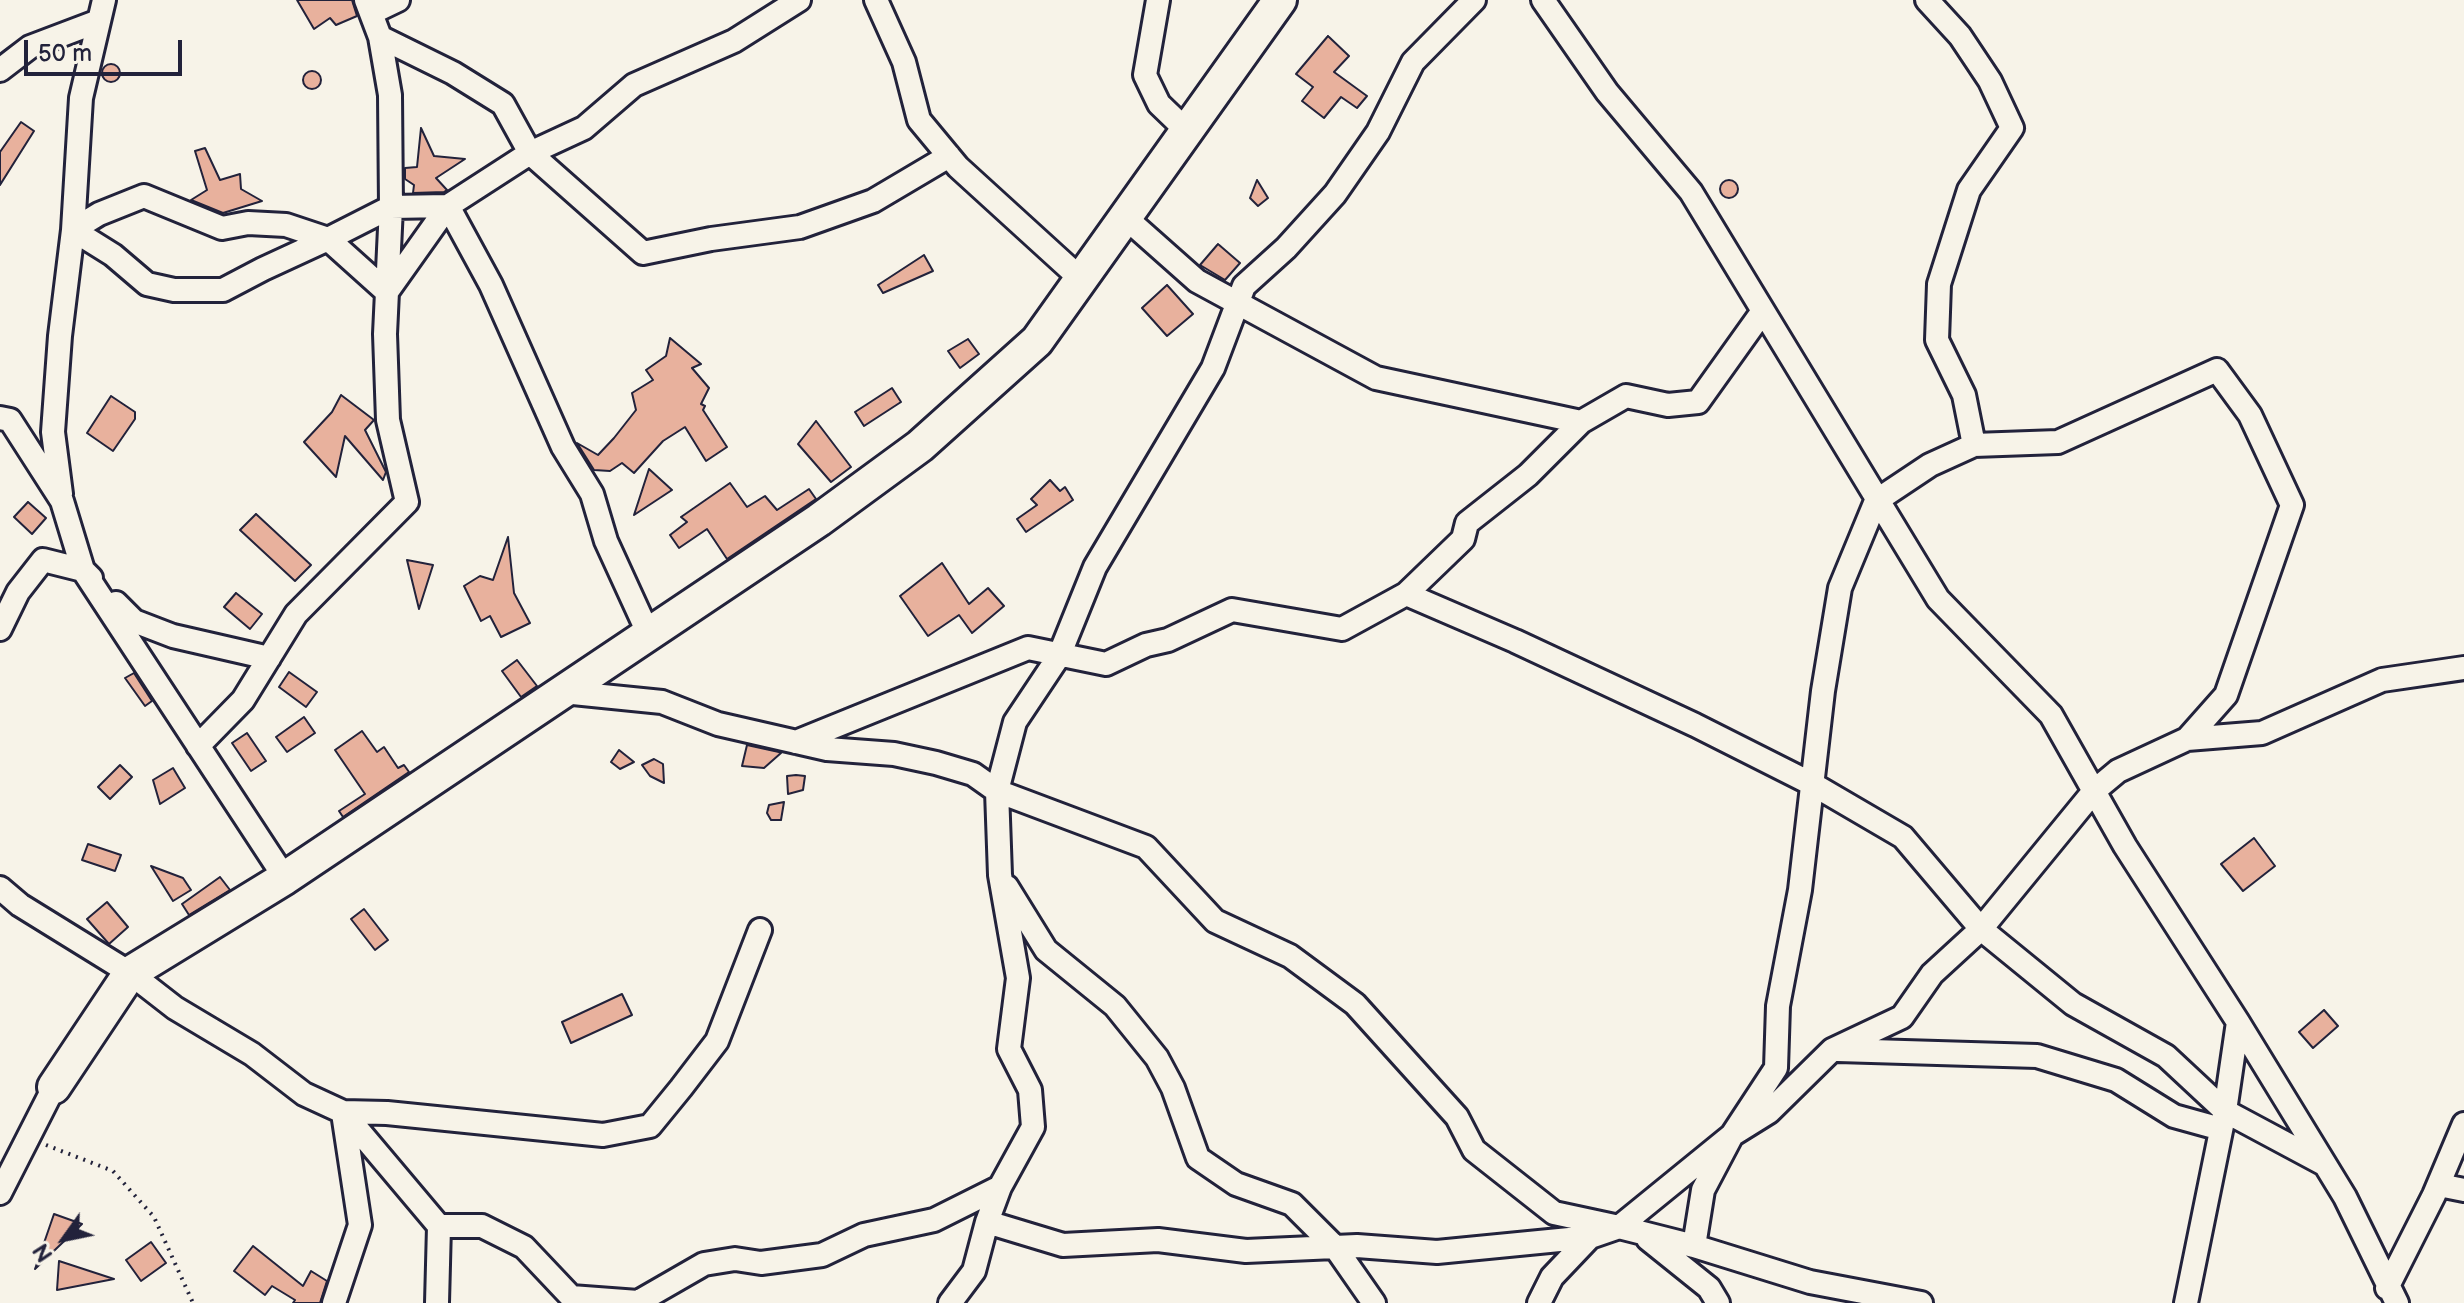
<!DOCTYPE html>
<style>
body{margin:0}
#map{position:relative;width:2464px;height:1303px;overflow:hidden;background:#f7f3e8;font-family:"Balsamiq Sans",sans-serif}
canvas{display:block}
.north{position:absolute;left:24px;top:1199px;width:80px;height:80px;-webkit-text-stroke:6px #f7f3e8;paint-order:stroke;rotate:237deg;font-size:22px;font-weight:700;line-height:32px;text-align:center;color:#22223b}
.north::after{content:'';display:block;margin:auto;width:28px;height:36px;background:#22223b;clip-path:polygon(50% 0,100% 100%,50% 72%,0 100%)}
.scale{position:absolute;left:24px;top:40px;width:158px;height:36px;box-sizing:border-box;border:4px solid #22223b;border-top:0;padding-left:10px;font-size:24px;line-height:28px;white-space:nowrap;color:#22223b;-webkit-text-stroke:6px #f7f3e8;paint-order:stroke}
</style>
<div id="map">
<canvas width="2464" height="1303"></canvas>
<div class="north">N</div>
<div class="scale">50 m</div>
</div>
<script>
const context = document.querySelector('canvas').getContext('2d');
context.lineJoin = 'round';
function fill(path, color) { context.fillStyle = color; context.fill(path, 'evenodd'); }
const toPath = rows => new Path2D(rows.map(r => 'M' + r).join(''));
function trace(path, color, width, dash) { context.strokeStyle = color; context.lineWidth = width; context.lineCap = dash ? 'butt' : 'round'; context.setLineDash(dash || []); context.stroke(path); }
const building = toPath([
 [297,0,352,0,357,16,336,25,330,18,314,29,297,0],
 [1328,36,1349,56,1334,72,1367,96,1357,108,1341,97,1324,118,1302,101,1313,87,1296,74,1328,36],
 '102 73a9 9 0 1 1 18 0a9 9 0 1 1-18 0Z',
 '303 80a9 9 0 1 1 18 0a9 9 0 1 1-18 0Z',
 [21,122,34,131,0,185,0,152,21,122],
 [421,128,434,156,465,159,436,178,447,190,444,192,413,193,414,185,405,179,405,168,417,167,421,128],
 [205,148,220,180,240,174,241,189,262,201,223,213,191,200,207,190,195,151,205,148],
 '1720 189a9 9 0 1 1 18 0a9 9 0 1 1-18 0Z',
 [1257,180,1268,198,1258,206,1250,198,1257,180],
 [1218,244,1240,263,1225,280,1200,265,1218,244],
 [924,255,933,271,883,293,878,285,924,255],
 [1167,285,1193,314,1167,336,1142,308,1167,285],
 [670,338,701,364,692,368,709,388,701,404,705,406,703,410,727,447,706,461,685,427,663,441,634,473,622,463,610,471,594,470,577,443,598,455,614,438,636,410,632,393,653,380,646,370,666,356,670,338],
 [968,339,979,354,960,368,948,351,968,339],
 [892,388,901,402,864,426,855,412,892,388],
 [341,395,374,420,365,430,386,472,383,480,345,436,336,477,304,442,332,412,341,395],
 [111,396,135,412,135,419,113,451,87,433,111,396],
 [816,421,851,467,831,482,798,444,816,421],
 [649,469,672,490,634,515,649,469],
 [1050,480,1060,491,1065,487,1073,500,1026,532,1017,519,1037,505,1031,499,1050,480],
 [730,483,747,507,765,496,777,510,809,489,816,499,727,559,707,529,679,548,670,535,687,522,681,517,730,483],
 [28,502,46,518,32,534,14,517,28,502],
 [256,514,311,565,295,581,240,530,256,514],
 [508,537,514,593,530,623,501,637,490,616,481,621,464,586,480,576,493,580,508,537],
 [407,560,433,565,419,609,407,560],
 [942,563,969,604,988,588,1004,606,972,633,959,615,928,636,900,596,942,563],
 [236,593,262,614,250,629,224,607,236,593],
 [517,660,537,686,521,697,502,671,517,660],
 [289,672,317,692,306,707,279,687,289,672],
 [134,673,152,701,145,706,125,678,134,673],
 [304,717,315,733,287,752,276,737,304,717],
 [362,731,377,752,384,747,398,768,404,765,409,772,343,817,339,811,365,794,335,750,362,731],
 [247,733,266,761,251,771,232,743,247,733],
 [747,745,779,752,781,753,764,768,742,766,747,745],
 [619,750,634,762,620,769,611,762,619,750],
 [654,759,663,764,664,783,650,776,642,765,654,759],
 [120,765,132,777,110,799,98,787,120,765],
 [173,768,185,788,160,804,153,780,173,768],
 [796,775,805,776,803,790,788,794,787,776,796,775],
 [784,802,781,820,771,820,767,813,769,805,784,802],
 [2254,838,2275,866,2243,891,2221,864,2254,838],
 [88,844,121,855,115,871,82,860,88,844],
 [151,866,183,878,191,890,173,901,151,866],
 [220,877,230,890,189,915,182,904,220,877],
 [107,902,128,927,109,944,87,919,107,902],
 [364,909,388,940,375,950,351,919,364,909],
 [622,994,632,1015,571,1043,562,1022,622,994],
 [2324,1010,2338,1026,2313,1048,2299,1032,2324,1010],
 [54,1214,82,1224,35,1269,54,1214],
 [151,1242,166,1263,141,1281,126,1260,151,1242],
 [253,1246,303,1286,311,1271,327,1281,320,1303,293,1303,295,1300,272,1286,265,1295,234,1271,253,1246],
 [59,1261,114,1279,57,1290,59,1261]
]);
fill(building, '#e8b19d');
trace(building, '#22223b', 2);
const street = toPath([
 [876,0,904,62,919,120,958,167,1082,280],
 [1158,0,1145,75,1159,104,1187,131],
 [1474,0,1413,62,1378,132,1335,194,1286,248,1244,286,1213,368,1095,567,1059,656,1015,722,997,791,1146,847,1215,921,1290,956,1355,1004,1457,1117,1474,1150,1554,1213,1619,1227,1732,1135,1776,1068,1778,1006,1800,890,1823,691,1840,588,1876,501,1930,465,1974,445,1964,395,1937,340,1939,284,1969,190,2012,128,1990,81,1960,36,1927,0],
 [1543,0,1607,92,1691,192,1938,599,2051,715,2125,846,2238,1022,2345,1197,2397,1303],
 [371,13,398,0],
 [380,37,453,73,503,104,530,153,643,253,711,239,800,227,873,201,949,156],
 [0,70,30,47,96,22],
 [1126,218,1197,281,1376,378,1581,422],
 [0,418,10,420,62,501,83,570,285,878],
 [1974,445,2058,442,2217,370,2250,415,2292,505,2226,695,2187,739],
 [61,494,53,432,60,336,73,230,81,98,104,0],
 [1406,594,1515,641,1695,725,1814,785,1903,837,1981,929,2073,1004,2166,1056,2225,1111,2324,1164],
 [116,603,134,621,173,636,269,658],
 [0,629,18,592,43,560,83,570,91,578],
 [649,635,606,541,592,494,563,447,491,285,448,206,387,292,328,239,286,225,248,223,222,228,144,196,99,214,73,230,113,255,147,284,174,290,223,290,263,269,328,239,391,207,448,206,530,153,584,128,634,85,734,41,799,0],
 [563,692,662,702,718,724,827,749,894,754,936,763,973,774,997,791,1000,875,1018,978,1009,1049,1030,1090,1033,1127,1000,1187,987,1222,974,1271,950,1303],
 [796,742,1028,648,1106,664,1146,645,1168,640,1232,610,1342,629,1406,594,1463,539,1467,523,1528,475,1581,422,1626,396,1668,405,1698,402,1763,311],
 [198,746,243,700,296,614,407,502,388,420,385,334,391,207,390,95,380,37,366,0],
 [1007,887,1046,950,1115,1006,1157,1058,1173,1088,1198,1158,1236,1184,1292,1204,1335,1247,1374,1303],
 [0,888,20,905,130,973,175,1008,252,1054,304,1094,343,1112,387,1113,603,1135,650,1126,681,1088,717,1041,760,930],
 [1838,1050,2037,1056,2116,1080,2174,1116,2221,1129],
 [343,1112,439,1226,437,1303],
 [2439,1185,2464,1190],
 [0,1193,54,1087],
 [987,1222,1063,1245,1158,1240,1246,1251,1357,1246,1437,1252,1590,1237,1619,1227,1694,1246,1810,1282,1921,1303],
 [439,1226,482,1226,524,1247,577,1303],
 [1648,1239,1709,1288,1718,1303],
 [1694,1246,1703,1190,1732,1135,1769,1112,1832,1050,1902,1017,1932,974,1981,929,2094,791,2118,771,2187,739,2262,733,2382,680,2464,668],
 [2387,1288,2434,1195,2464,1124],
 [571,1297,638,1302,704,1264,735,1259,761,1263,822,1255,864,1235,934,1220,1000,1187],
 [334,1303,360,1225,343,1113],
 [1539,1303,1552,1277,1590,1237],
 [2186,1303,2225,1111,2238,1022]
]);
const secondary = toPath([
 [54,1087,130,973,285,878,819,520,920,446,1037,341,1280,0]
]);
trace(street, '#22223b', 28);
trace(secondary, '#22223b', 38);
trace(toPath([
 [46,1145,113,1171,154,1217,193,1303]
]), '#22223b', 4, [2, 6]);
trace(street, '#f7f3e8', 22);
trace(secondary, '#f7f3e8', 32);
</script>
